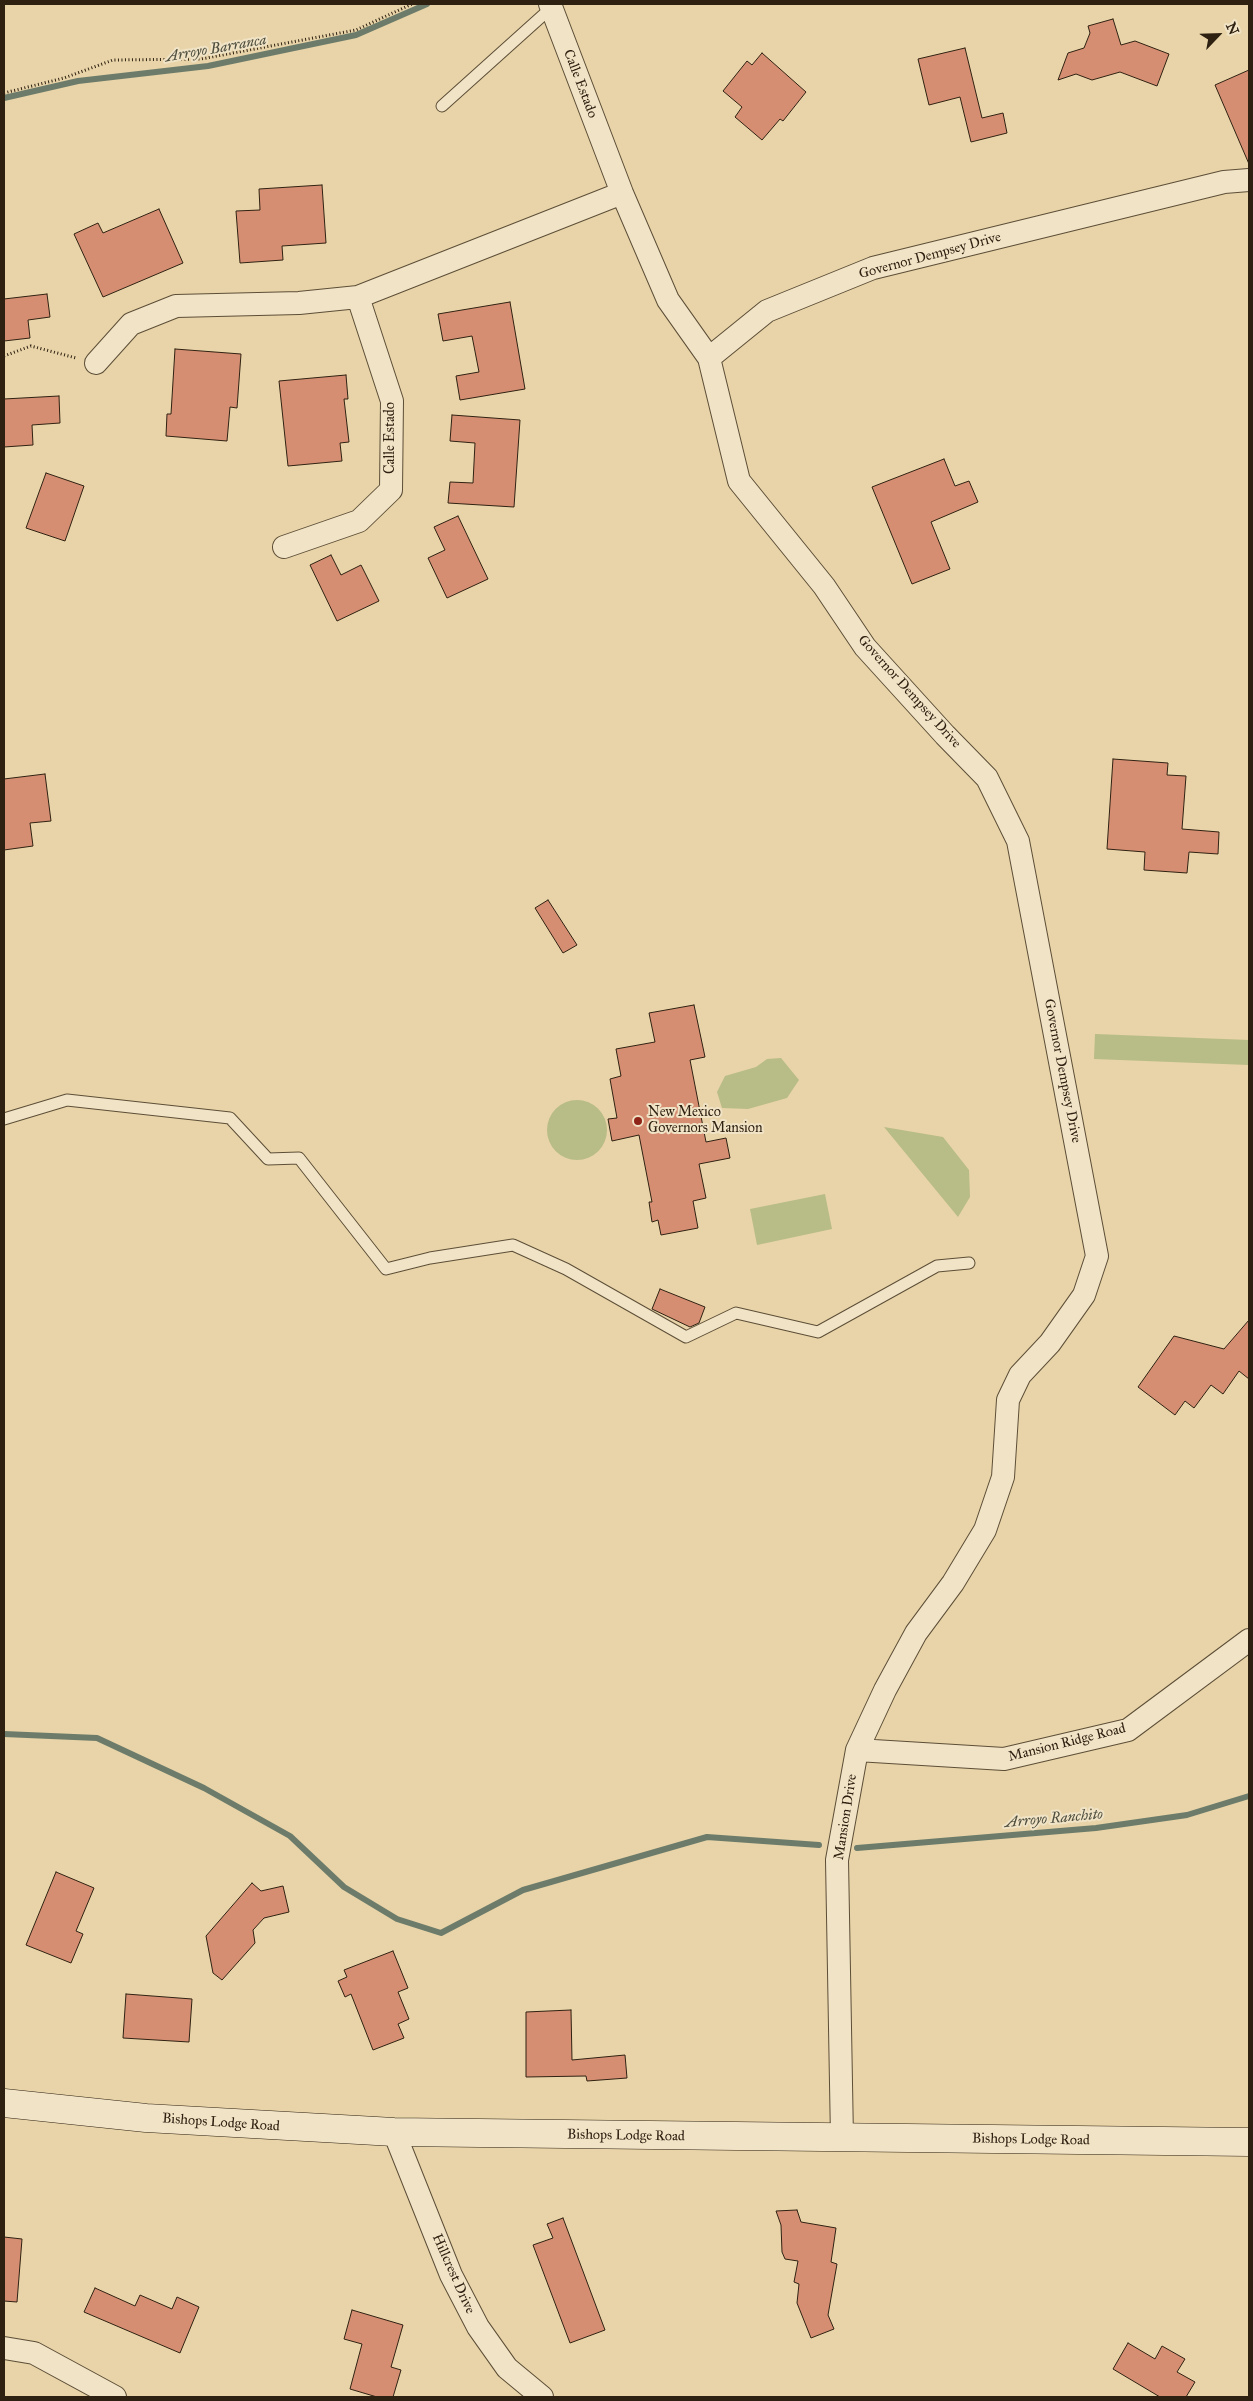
<!DOCTYPE html>
<style>
body{margin:0}
#map{position:relative;width:1253px;height:2401px;overflow:hidden;background:#e8d4a8;font-family:"IM FELL Great Primer",serif}
canvas{display:block}
.frame{position:absolute;inset:0;border:5px solid #2f2111;pointer-events:none}
.north{position:absolute;left:1193px;top:10px;width:50px;height:50px;-webkit-text-stroke:4px #f0e3c6;paint-order:stroke;rotate:66deg;font-size:14px;font-weight:700;line-height:20px;text-align:center;color:#2f2111}
.north::after{content:'';display:block;margin:auto;width:18px;height:22px;background:#2f2111;clip-path:polygon(50% 0,100% 100%,50% 72%,0 100%)}
</style>
<div id="map">
<canvas width="1253" height="2401"></canvas>
<div class="frame"></div>
<div class="north">N</div>
</div>
<script>
const context = document.querySelector('canvas').getContext('2d');
context.lineJoin = 'round';
function fill(path, color) { context.fillStyle = color; context.fill(path, 'evenodd'); }
const toPath = rows => new Path2D(rows.map(r => 'M' + r).join(''));
function trace(path, color, width, dash) { context.strokeStyle = color; context.lineWidth = width; context.lineCap = dash ? 'butt' : 'round'; context.setLineDash(dash || []); context.stroke(path); }
function label(font, color, halo, rows, align = 'center') {
  context.font = font + ' "IM FELL Great Primer",serif'; context.lineWidth = 4; context.setLineDash([]); context.textBaseline = 'middle'; context.strokeStyle = halo; context.fillStyle = color; for (const [text, x, y, turn = 0] of rows) {
    context.save(); context.translate(x, y); context.rotate((+turn || 0) * Math.PI / 180); context.textAlign = isNaN(turn) ? turn : align; if (halo) context.strokeText(text, 0, 0); context.fillText(text, 0, 0); context.restore();
  }
}
fill(toPath([
 [1095,1034,1249,1040,1249,1065,1094,1059],
 [781,1058,799,1080,787,1098,748,1109,722,1108,717,1092,725,1076,756,1067,767,1059],
 '547 1130a30 30 0 1 1 60 0a30 30 0 1 1-60 0Z',
 [884,1127,943,1137,969,1170,970,1197,958,1217],
 [825,1194,832,1229,757,1245,750,1209]
]), '#b8bc86');
trace(toPath([
 [4,98,78,81,208,66,356,35,427,4],
 [4,1734,97,1738,204,1788,290,1836,344,1887,397,1919,441,1933,523,1890,707,1837,819,1845],
 [857,1848,1096,1828,1187,1815,1249,1796]
]), '#6d7c6a', 6);
const building = toPath([
 [1113,19,1121,45,1135,41,1169,54,1157,86,1120,72,1092,80,1076,74,1058,80,1068,53,1084,48,1090,33,1088,26,1113,19],
 [965,48,982,118,1003,113,1007,133,971,142,960,97,929,105,918,59,965,48],
 [762,53,806,92,783,121,780,119,762,140,735,117,742,107,723,91,747,61,752,65,762,53],
 [1249,70,1249,164,1215,85,1249,70],
 [322,185,326,243,282,246,283,260,240,263,236,211,260,210,259,189,322,185],
 [159,209,183,263,103,297,74,234,98,223,103,233,159,209],
 [47,294,50,317,28,320,30,338,4,341,4,299,47,294],
 [510,302,525,389,460,400,456,376,479,372,472,336,443,341,438,314,510,302],
 [175,349,241,354,237,408,230,407,227,441,166,436,167,414,171,414,175,349],
 [346,375,348,399,344,399,349,442,340,443,342,461,288,466,279,381,346,375],
 [59,396,60,423,32,425,33,445,4,447,4,399,59,396],
 [452,415,520,420,514,507,448,503,450,482,473,483,475,443,450,441,452,415],
 [944,459,955,486,969,481,978,502,931,522,950,569,912,584,872,487,944,459],
 [46,473,84,486,65,541,26,528,46,473],
 [458,516,488,579,447,598,428,558,445,550,434,527,458,516],
 [331,555,341,575,361,565,379,601,337,621,310,565,331,555],
 [1113,759,1168,763,1167,775,1186,776,1182,829,1219,832,1218,854,1189,852,1187,873,1144,870,1145,852,1107,849,1113,759],
 [45,774,51,821,30,823,33,846,4,850,4,779,45,774],
 [548,900,577,945,563,953,535,908,548,900],
 [694,1005,705,1057,690,1060,706,1142,726,1138,730,1158,699,1164,706,1198,693,1201,698,1228,661,1235,658,1220,652,1222,649,1202,652,1202,639,1135,612,1141,608,1119,617,1118,610,1079,621,1076,616,1049,655,1042,649,1013,694,1005],
 [660,1289,705,1307,699,1323,690,1327,652,1309,660,1289],
 [1249,1320,1249,1379,1239,1371,1223,1394,1211,1385,1194,1408,1185,1401,1175,1415,1138,1387,1174,1336,1224,1349,1249,1320],
 [56,1872,94,1888,76,1931,83,1934,71,1963,26,1945,56,1872],
 [252,1883,261,1891,283,1886,289,1912,264,1918,253,1930,255,1943,222,1980,213,1973,206,1936,252,1883],
 [393,1951,408,1988,398,1992,409,2019,398,2024,404,2038,373,2050,351,1994,345,1997,338,1981,347,1977,344,1970,393,1951],
 [126,1994,192,1999,189,2042,123,2038,126,1994],
 [571,2010,572,2060,625,2055,627,2078,587,2081,586,2076,526,2077,526,2012,571,2010],
 [797,2210,801,2222,836,2228,831,2262,837,2264,828,2315,834,2329,811,2338,797,2303,799,2284,794,2282,798,2261,785,2259,782,2252,781,2225,776,2211,797,2210],
 [563,2218,605,2330,570,2343,533,2245,553,2238,547,2224,563,2218],
 [4,2237,22,2239,17,2302,4,2301,4,2237],
 [95,2288,135,2306,140,2295,172,2309,177,2297,199,2307,180,2353,84,2312,95,2288],
 [352,2310,403,2325,391,2367,401,2370,393,2397,377,2397,350,2389,362,2344,344,2339,352,2310],
 [1128,2343,1155,2359,1162,2346,1185,2359,1177,2372,1195,2382,1186,2397,1160,2397,1113,2369,1128,2343]
]);
fill(building, '#d68e73');
trace(building, '#2f2111', 1);
const lane = toPath([
 [442,106,551,8],
 [4,1119,67,1100,230,1118,268,1159,299,1158,386,1269,430,1258,513,1245,566,1269,686,1337,736,1313,818,1332,937,1266,969,1263]
]);
const street = toPath([
 [550,4,622,193,668,300,709,358],
 [96,363,131,324,176,306,299,303,358,297,622,193],
 [284,547,359,521,391,490,392,401,358,297],
 [857,1750,1004,1759,1128,1730,1249,1640],
 [394,2132,451,2275,478,2327,507,2368,542,2397],
 [842,2139,837,1860,857,1750,885,1690,916,1633,953,1583,985,1530,1003,1477,1008,1400,1020,1375,1050,1343,1084,1295,1097,1256,1018,841,987,778,945,735,865,647,824,586,739,481,709,358,767,311,873,268,1224,182,1249,180],
 [4,2348,34,2353,115,2397]
]);
const secondary = toPath([
 [4,2103,146,2118,394,2132,1249,2142]
]);
trace(lane, '#5d4e37', 13);
trace(street, '#5d4e37', 24);
trace(secondary, '#2f2111', 29);
trace(toPath([
 [4,93,64,78,113,60,201,59,356,30,412,4],
 [4,356,31,346,76,358]
]), '#2f2111', 3, [1, 2.5]);
trace(lane, '#f0e3c6', 11);
trace(street, '#f0e3c6', 22);
trace(secondary, '#f0e3c6', 28);
for (const [x, y, r, color] of [
 [638,1121,5,"#8f2418"]
]) { const dot = new Path2D(); dot.arc(x, y, r, 0, 2 * Math.PI); context.fillStyle = color; context.fill(dot); trace(dot, '#f0e3c6', 2); }
label('14px', '#2f2111', '#f0e3c6', [
 ["Calle Estado",580,84,69],
 ["Governor Dempsey Drive",930,256,-15],
 ["Calle Estado",391,438,-90],
 ["Governor Dempsey Drive",909,692,48],
 ["Governor Dempsey Drive",1062,1071,79],
 ["Mansion Ridge Road",1067,1743,-14],
 ["Mansion Drive",846,1817,-81],
 ["Bishops Lodge Road",221,2123,4],
 ["Bishops Lodge Road",626,2136,1],
 ["Bishops Lodge Road",1031,2140,1],
 ["Hillcrest Drive",453,2274,66]
]);
label('14px', '#2f2111', '#f0e3c6', [
 ["New Mexico",648,1113],
 ["Governors Mansion",648,1129]
], 'left');
label('italic 15px', '#4e4e3e', '#f0e3c6', [
 ["Arroyo Barranca",216,49,-10],
 ["Arroyo Ranchito",1054,1819,-5]
]);
</script>
